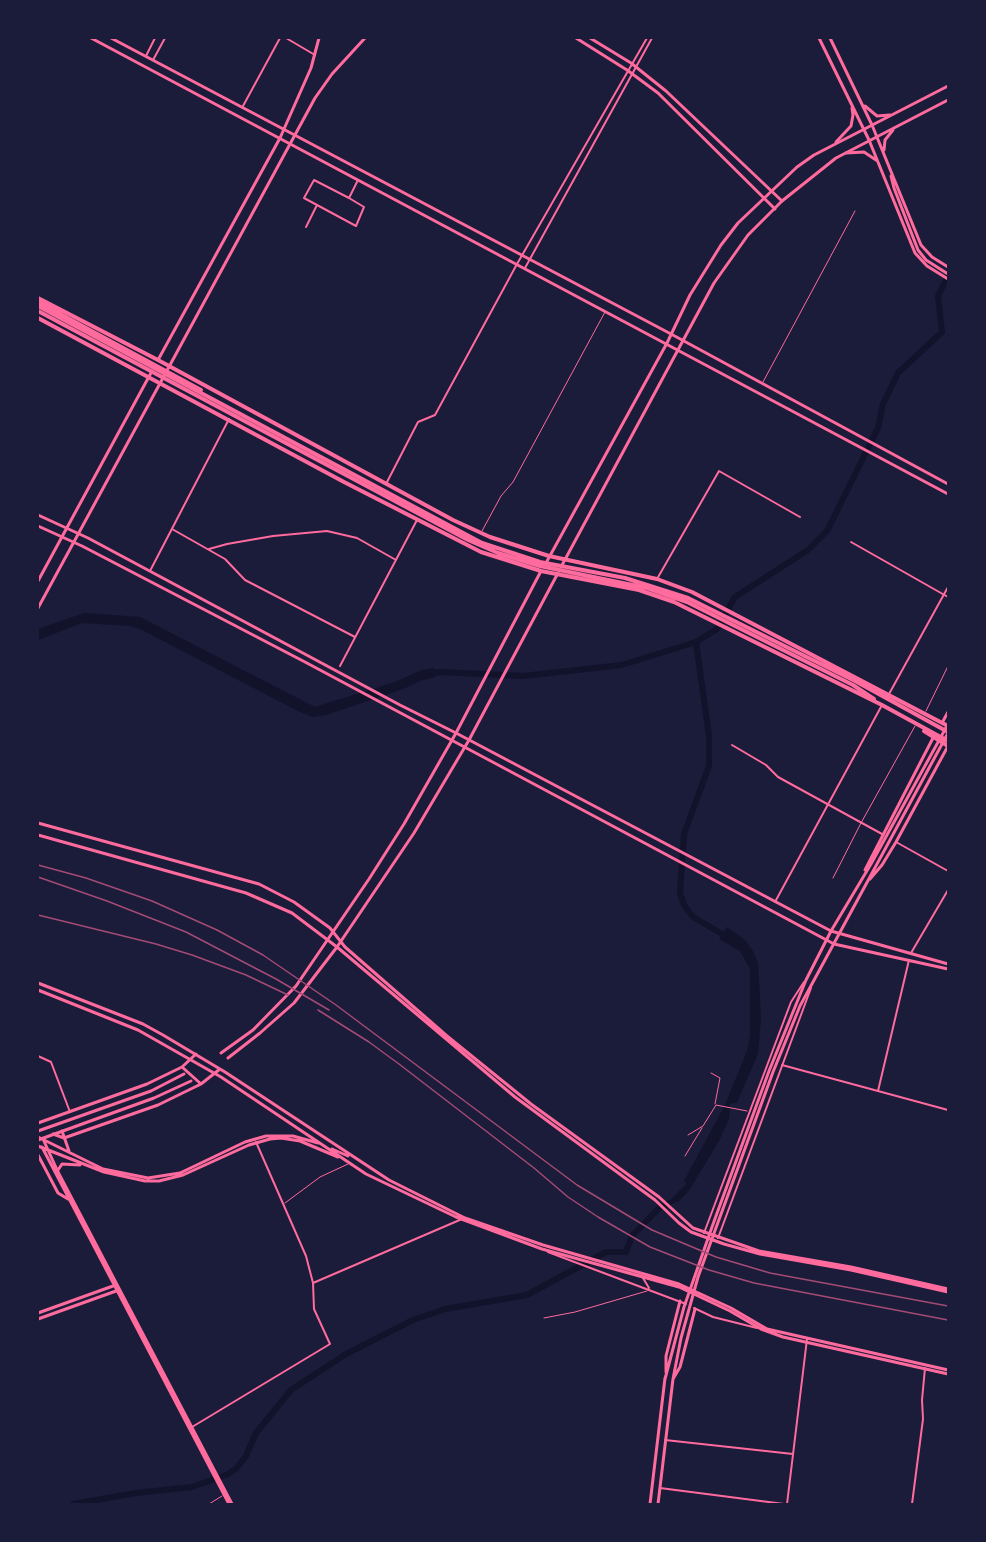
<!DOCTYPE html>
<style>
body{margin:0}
#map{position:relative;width:986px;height:1542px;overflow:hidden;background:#1b1b3a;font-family:Raleway,sans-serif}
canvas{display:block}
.frame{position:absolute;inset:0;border:39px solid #1b1b3a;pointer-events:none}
</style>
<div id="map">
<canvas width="986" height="1542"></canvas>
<div class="frame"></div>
</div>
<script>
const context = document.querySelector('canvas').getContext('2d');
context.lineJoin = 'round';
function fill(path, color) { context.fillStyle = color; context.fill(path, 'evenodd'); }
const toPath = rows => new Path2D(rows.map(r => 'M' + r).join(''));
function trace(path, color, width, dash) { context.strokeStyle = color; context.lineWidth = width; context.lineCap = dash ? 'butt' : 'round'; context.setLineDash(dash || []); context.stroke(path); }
fill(toPath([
 [84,613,140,617,315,707,395,682,422,670,434,668,435,677,420,681,403,689,326,715,313,717,300,712,142,630,131,626,82,623,38,640,38,629],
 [727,927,745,940,753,951,758,963,761,1018,758,1054,737,1102,730,1104,729,1119,719,1141,688,1192,679,1201,662,1208,656,1205,670,1200,686,1184,684,1181,725,1105,747,1051,750,1036,750,969,740,951,719,939]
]), '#12122b');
trace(toPath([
 [696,642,709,736,709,766,684,834,680,893,684,905,693,917,729,938],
 [429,674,440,672,523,676,622,665,696,642,717,629,735,597,808,550,827,531,878,428,883,404,898,373,942,332,938,296,948,276],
 [73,1504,136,1493,192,1487,226,1475,236,1469,246,1456,256,1433,291,1390,346,1354,413,1320,445,1309,527,1295,606,1252,626,1252,632,1236,659,1208,668,1204]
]), '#12122b', 6);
trace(toPath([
 [763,382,855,211],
 [482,531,501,496,513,482,605,312],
 [926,711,948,666],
 [833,878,861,823,915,726],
 [711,1073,720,1078,715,1104],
 [688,1135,703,1126,716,1105,747,1111],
 [685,1156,702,1128],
 [285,1203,320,1177,348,1164],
 [544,1318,575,1312,647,1291],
 [209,1504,222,1496]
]), '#ff6b9d', 1);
trace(toPath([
 [286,38,315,55],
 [146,56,155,38],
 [153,60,165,38],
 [243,106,280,38],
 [349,198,364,207,356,226,304,198,314,180,349,198,358,180],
 [306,227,317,205],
 [386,484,418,422,435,415,517,264],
 [172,529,225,559,245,580,355,637],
 [851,542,948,597],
 [209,549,227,544,273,536,327,531,357,538,396,560],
 [150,571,229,419],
 [657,579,719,471,800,517],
 [340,666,417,520],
 [732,745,766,765,778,777,882,834],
 [896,842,948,871],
 [911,953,948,890],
 [38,1056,51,1062,70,1112],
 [878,1091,909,960],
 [256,1142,306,1256,313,1283],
 [704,1233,791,1002,804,982],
 [718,1238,811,988],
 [192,1427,330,1344,314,1309,313,1283,462,1219]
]), '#ff6b9d', 2);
trace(toPath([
 [517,264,647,38],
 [525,268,652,38],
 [889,694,948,587],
 [775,902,882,705],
 [782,1065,948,1110],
 [548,1252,686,1304],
 [643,1278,649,1288],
 [694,1308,713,1317,757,1328],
 [665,1440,793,1454],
 [660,1488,784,1504],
 [787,1504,807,1339],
 [912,1504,923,1419,922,1400,925,1368]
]), '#ff6b9d', 2);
trace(toPath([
 [576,38,627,70,658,93,775,209],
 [590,38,631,63,666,91,782,201],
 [819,38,869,140,915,253,927,266,948,279],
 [830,38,872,125,921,245,932,257,948,267],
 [865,106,877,116,890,115],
 [836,142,851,126,853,115,852,108],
 [884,150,885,140,893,130],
 [846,153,864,152,876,160],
 [891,176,894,188,918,250,926,260,948,274],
 [158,360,280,138,311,68,319,38],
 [38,515,88,538,400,705,456,733,831,931,948,964],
 [38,526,82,546,305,662,834,944,948,969],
 [38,581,152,371],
 [38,608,315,98,332,74,365,38],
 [942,723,948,712],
 [38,823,259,884,294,902,330,928,345,947,447,1036,531,1104,659,1197,693,1228,759,1251,851,1267,948,1289],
 [38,835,246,893,292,913,337,947,515,1097,655,1200,679,1223,691,1232,724,1244,760,1254,851,1270,948,1292],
 [865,870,933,738],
 [870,879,882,865,896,842,948,746],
 [38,983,143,1024,163,1035,225,1072,389,1180,465,1218,543,1245,679,1284,731,1308,767,1329,948,1370],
 [38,990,138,1030,221,1077,366,1174,456,1217,542,1249,679,1287,730,1311,761,1329,783,1337,948,1374],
 [182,1067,201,1084],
 [38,1123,147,1084,182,1067,196,1054],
 [62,1131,69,1151],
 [53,1134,64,1138,158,1105,201,1084,220,1069],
 [38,1137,103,1169,148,1178,180,1173,245,1142,266,1136,293,1136,318,1143],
 [43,1139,58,1172,232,1504],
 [38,1146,104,1172,145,1181,159,1181,183,1175,249,1145,270,1139,281,1138,300,1141,338,1157],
 [42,1147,229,1504],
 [332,1149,348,1156],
 [38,1155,58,1193,68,1199],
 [58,1170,62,1164,80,1165],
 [38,1313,113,1286],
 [38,1319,116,1291],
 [666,1372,666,1356,680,1301],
 [665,1379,684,1307,712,1227,769,1071,806,980,831,931,871,864,948,724],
 [673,1379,681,1338,698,1277,773,1072,800,1006,948,733],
 [650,1504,665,1378],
 [658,1504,673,1379,680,1367,695,1309]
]), '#ff6b9d', 3);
trace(toPath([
 [91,38,948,494],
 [111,38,671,334,948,484],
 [546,563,667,343,690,295,721,245,738,223,797,167,814,155,948,86],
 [561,567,714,283,748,235,782,201,836,158,948,100],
 [221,1053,253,1030,296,986,369,879,404,824,456,733,541,571],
 [228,1058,260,1033,294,1003,337,947,414,833,469,740,558,573],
 [38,1131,151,1091,184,1074],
 [38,1140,154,1098,191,1081]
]), '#ff6b9d', 3);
trace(toPath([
 [38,298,158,360,453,520,490,537,549,556,657,579,692,592,948,726],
 [38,302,201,390],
 [38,306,482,543,540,562,625,578,688,598,855,681,948,732],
 [38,311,468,540,498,553,540,566,647,588,687,602,853,685,874,699],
 [38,318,344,482,481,552,541,571,639,590,674,602,882,705,948,741],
 [924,731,948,746]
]), '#ff6b9d', 4);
trace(toPath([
 [38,865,86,878,152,901,217,930,263,955,336,1005,577,1185,652,1230,716,1257,770,1273,948,1306],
 [38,877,107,901,186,932,276,979,329,1010],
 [38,915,156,944,192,955,246,975,288,995],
 [318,1010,369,1042,399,1064,534,1168,568,1197,598,1217,650,1247,709,1270,754,1283,948,1320]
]), '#a44b75', 1.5);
</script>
